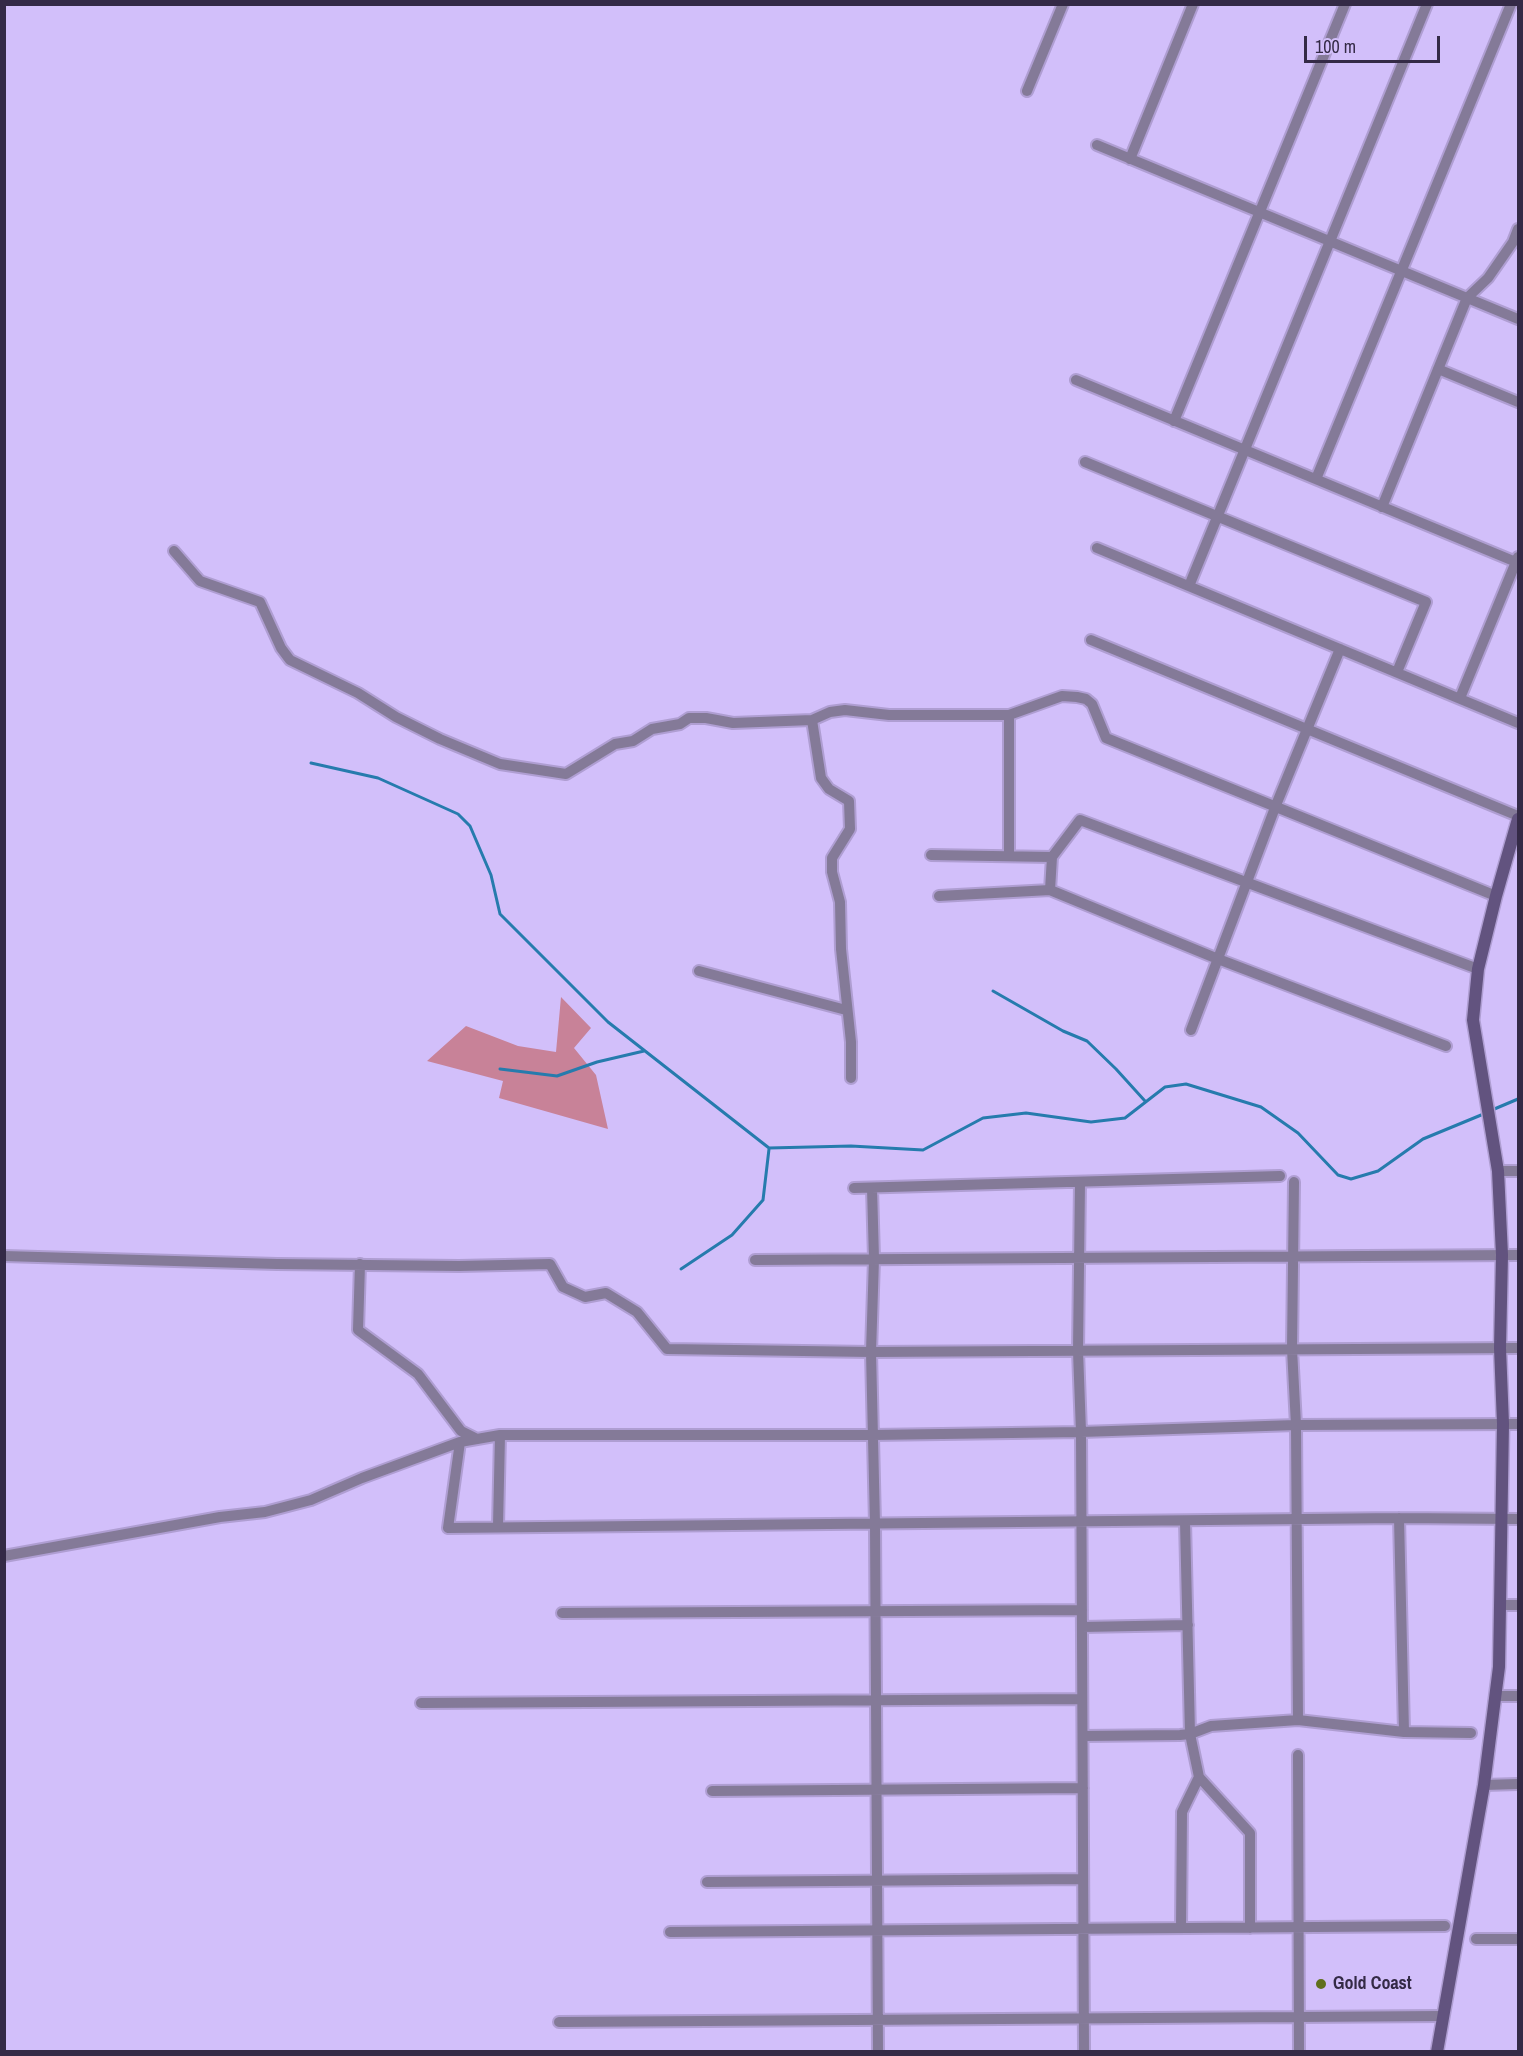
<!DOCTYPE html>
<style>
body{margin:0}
#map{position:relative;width:1523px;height:2056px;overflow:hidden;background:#d2bffa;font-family:"Archivo Narrow",sans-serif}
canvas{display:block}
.frame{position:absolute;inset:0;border:6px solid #342a46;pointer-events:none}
.scale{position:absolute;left:1304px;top:36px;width:136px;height:27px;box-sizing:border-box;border:3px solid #342a46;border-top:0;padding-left:8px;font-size:18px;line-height:21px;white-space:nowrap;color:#342a46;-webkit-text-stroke:4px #d2bffa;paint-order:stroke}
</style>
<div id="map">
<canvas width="1523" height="2056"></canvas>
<div class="frame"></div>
<div class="scale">100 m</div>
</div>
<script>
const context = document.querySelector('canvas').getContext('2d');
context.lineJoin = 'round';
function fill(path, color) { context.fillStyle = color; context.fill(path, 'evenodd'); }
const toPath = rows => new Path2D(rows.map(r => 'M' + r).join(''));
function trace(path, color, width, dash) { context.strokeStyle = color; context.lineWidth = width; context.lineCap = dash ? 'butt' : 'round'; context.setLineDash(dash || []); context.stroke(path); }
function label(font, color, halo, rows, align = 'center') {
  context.font = font + ' "Archivo Narrow",sans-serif'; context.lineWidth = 4.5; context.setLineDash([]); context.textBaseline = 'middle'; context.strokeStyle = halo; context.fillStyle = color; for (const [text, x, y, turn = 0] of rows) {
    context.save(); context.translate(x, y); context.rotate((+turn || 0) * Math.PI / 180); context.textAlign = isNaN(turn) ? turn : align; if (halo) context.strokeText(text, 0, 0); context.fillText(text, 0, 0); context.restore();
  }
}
fill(toPath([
 [561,997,591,1028,574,1048,596,1075,608,1129,499,1098,503,1081,427,1061,466,1026,518,1046,556,1052]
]), '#c88298');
trace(toPath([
 [311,763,378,778,458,814,470,826,491,875,500,914,608,1022,769,1148,851,1146,923,1150,983,1118,1026,1113,1091,1122,1125,1118,1165,1087,1186,1084,1261,1107,1298,1133,1338,1175,1351,1179,1378,1171,1423,1139,1486,1113],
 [993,991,1063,1031,1087,1041,1116,1069,1145,1101],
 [500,1069,557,1076,597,1062,644,1051],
 [1492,1110,1518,1099],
 [681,1269,732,1235,763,1200,769,1149]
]), '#267bad', 3);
const street = toPath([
 [1027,91,1063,4],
 [1097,145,1518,319],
 [1130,159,1193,4],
 [1438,369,1518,402],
 [1076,380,1516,562],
 [1174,421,1345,4],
 [1085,462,1426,602,1397,672],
 [1316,479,1511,4],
 [1382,507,1467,298,1488,278,1513,242,1518,229],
 [1097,548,1518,723],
 [174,551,200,581,260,602,281,648,290,660,358,693,396,717,440,739,500,764,566,774,615,744,633,741,652,729,680,724,689,718,706,718,733,723,812,720,830,712,845,710,889,715,1009,715,1062,696,1077,697,1086,699,1092,704,1106,738,1496,896],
 [1189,586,1427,4],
 [1091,640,1518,816],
 [1460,698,1518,557],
 [1009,715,1009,855],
 [812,720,821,778,829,789,849,801,850,829,832,858,832,872,840,902,841,949,851,1042,851,1078],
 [931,855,1052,857],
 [1050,890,1052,857,1080,820,1478,969],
 [939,896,1050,890,1218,959,1446,1046],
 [699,971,846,1010],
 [1191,1030,1276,805,1340,649],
 [1498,1171,1518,1171],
 [1080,1182,1078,1351,1081,1432,1084,2052],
 [1294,1182,1292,1349,1296,1425,1298,1720],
 [854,1188,1280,1176],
 [872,1188,874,1259,871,1352,875,1524,878,2052],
 [4,1256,277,1264,459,1266,550,1264,563,1287,585,1297,606,1293,637,1312,667,1349,871,1352,1518,1348],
 [755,1260,1518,1255],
 [360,1264,358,1330,418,1374,461,1431,477,1439],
 [460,1442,448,1528,1399,1518,1518,1519],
 [1399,1518,1404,1732],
 [1185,1521,1190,1734,1199,1777,1250,1833,1250,1928],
 [498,1526,500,1435],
 [4,1556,220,1517,265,1512,311,1500,362,1478,460,1442,500,1435,873,1435,1081,1432,1296,1425,1518,1424],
 [1501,1605,1518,1605],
 [562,1613,1082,1610],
 [1082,1627,1188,1625],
 [1496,1696,1518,1696],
 [421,1703,1082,1699],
 [1083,1736,1180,1735,1190,1734,1211,1726,1298,1720,1404,1732,1471,1733],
 [1298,1755,1299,2052],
 [1484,1785,1518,1784],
 [712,1791,1083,1788],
 [707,1882,1083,1879],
 [1181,1928,1182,1812,1199,1777],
 [670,1932,1445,1926],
 [1476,1939,1518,1939],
 [559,2022,1443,2016]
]);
const secondary = toPath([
 [1437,2052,1484,1785,1499,1667,1503,1424,1500,1348,1502,1255,1498,1171,1473,1020,1478,969,1496,896,1518,819]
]);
trace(street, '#af9ed2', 14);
trace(secondary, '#af9ed2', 15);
trace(street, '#847a98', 10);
trace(secondary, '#62537f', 12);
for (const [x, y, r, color] of [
 [1321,1984,6,"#606f1c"]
]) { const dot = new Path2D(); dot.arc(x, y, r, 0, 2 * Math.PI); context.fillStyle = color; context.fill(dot); trace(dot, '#d2bffa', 2); }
label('bold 18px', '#342a46', '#d2bffa', [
 ["Gold Coast",1333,1984]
], 'left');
</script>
